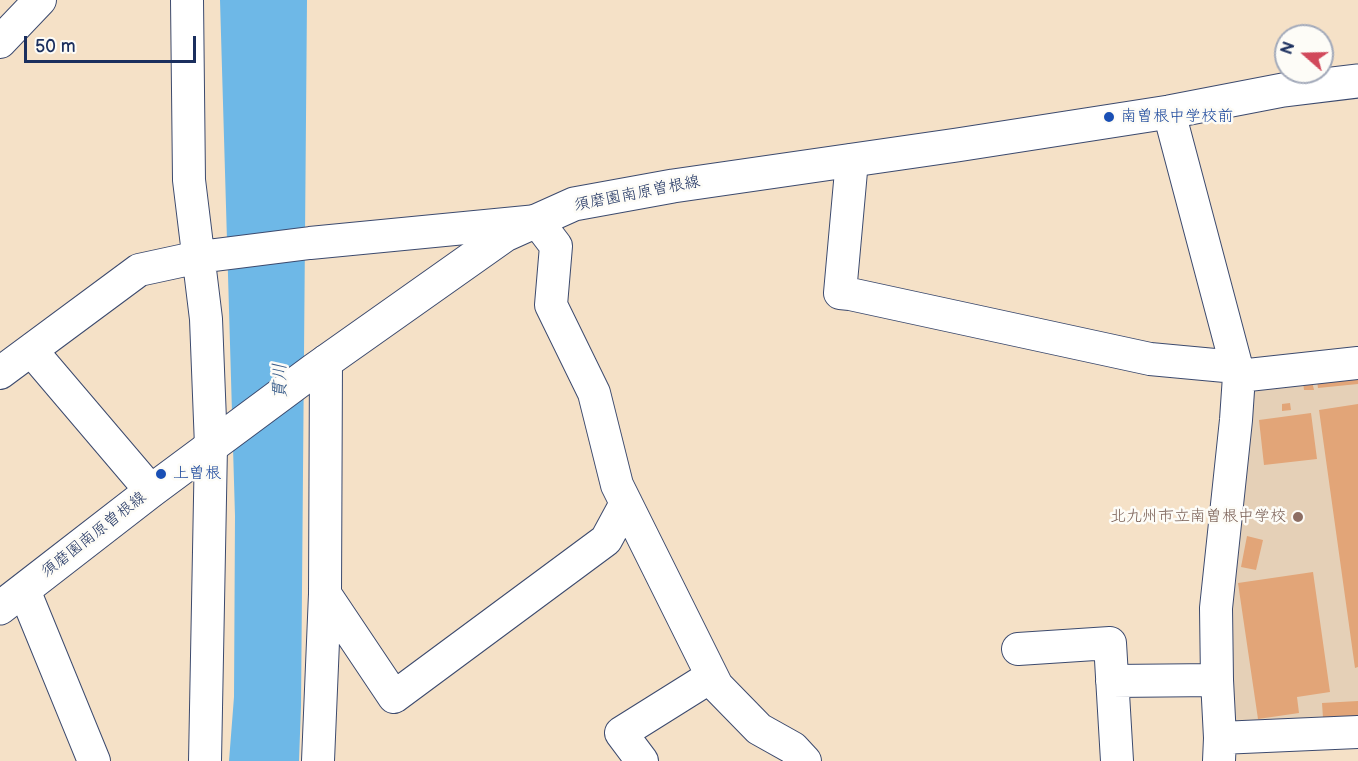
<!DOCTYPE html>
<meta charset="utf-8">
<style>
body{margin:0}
#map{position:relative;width:1358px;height:761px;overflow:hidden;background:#f5e1c7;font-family:"Balsamiq Sans",sans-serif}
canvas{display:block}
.north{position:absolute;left:1274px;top:24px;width:60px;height:60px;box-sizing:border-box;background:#fdfcf7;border:2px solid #a3aaba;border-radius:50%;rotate:290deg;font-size:16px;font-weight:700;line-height:24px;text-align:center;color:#1b2f5e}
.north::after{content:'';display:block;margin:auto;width:21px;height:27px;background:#d1495b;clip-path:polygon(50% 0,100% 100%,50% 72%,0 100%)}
.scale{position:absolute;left:24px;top:36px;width:172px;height:27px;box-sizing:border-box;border:3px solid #1b2f5e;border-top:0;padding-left:8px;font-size:18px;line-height:21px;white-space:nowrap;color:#1b2f5e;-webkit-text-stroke:4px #fdfcf7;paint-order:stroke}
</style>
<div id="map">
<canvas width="1358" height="761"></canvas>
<div class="north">N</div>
<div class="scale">50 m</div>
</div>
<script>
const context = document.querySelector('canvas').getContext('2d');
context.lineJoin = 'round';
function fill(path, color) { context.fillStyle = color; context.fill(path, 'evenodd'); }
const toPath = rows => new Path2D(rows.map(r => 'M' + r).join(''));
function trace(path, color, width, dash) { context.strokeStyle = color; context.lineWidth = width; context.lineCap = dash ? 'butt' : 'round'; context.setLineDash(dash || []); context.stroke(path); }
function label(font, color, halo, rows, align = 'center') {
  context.font = font + ' "Balsamiq Sans","Klee One",sans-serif'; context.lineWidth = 5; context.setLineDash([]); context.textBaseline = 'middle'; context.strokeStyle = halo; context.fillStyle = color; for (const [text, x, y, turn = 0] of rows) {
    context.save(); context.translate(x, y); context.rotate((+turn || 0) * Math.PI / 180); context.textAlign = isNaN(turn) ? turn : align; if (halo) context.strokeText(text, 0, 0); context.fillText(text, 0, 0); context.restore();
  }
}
fill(toPath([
 [1358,369,1358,719,1230,723,1228,590,1250,382]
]), '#e5d0b7');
fill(toPath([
 [220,0,307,0,301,706,299,761,229,761,234,697,235,516]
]), '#6eb8e7');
fill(toPath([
 [1358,377,1358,384,1318,388,1317,381],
 [1312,381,1314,390,1304,390,1303,382],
 [1290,403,1291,410,1282,411,1282,404],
 [1358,404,1358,667,1355,668,1319,410],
 [1311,413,1317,459,1264,465,1259,420],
 [1247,536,1263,540,1256,570,1241,567],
 [1313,572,1330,692,1297,697,1299,713,1258,719,1238,583],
 [1358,701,1358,716,1323,718,1322,703]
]), '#e2a578');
const minor = toPath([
 [187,0,189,180,206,319,211,446,205,761],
 [0,42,40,0],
 [1169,112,1239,376,1236,420,1216,608,1217,680,1220,738,1219,761],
 [852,160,840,293,850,294,1150,359,1236,367],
 [31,350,151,491],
 [0,373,139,270,199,257,310,243,537,221,556,246,551,305,594,393,617,485,717,686,759,729,793,748,805,761],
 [1239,376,1358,363],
 [24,590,94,761],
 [325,594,394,697,606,540,626,503],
 [1018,649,1110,643,1117,761],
 [1112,681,1217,680],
 [1220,738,1358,732],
 [318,761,325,594,326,361],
 [642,761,621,733,712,676]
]);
const major = toPath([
 [0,608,151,491,314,370,505,235,574,204,673,186,957,145,1169,112,1283,90,1358,81]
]);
trace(minor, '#3c4a6e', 34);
trace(major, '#3c4a6e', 35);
trace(minor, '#fff', 32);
trace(major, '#fff', 33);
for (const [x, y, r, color] of [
 [1109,117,6,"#1a4fb4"],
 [161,474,6,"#1a4fb4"],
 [1298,517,6,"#8d6e63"]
]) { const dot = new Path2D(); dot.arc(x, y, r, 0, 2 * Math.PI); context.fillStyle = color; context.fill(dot); trace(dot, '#fdfcf7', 2); }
label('16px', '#164399', '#fdfcf7', [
 ["南曽根中学校前",1121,117],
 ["上曽根",173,474]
], 'left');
label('16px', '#1b2f5e', '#fdfcf7', [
 ["須磨園南原曽根線",637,194,-11],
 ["須磨園南原曽根線",94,535,-38]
]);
label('16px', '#785e54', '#fdfcf7', [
 ["北九州市立南曽根中学校",1286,517]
], 'right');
label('italic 18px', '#345887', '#fdfcf7', [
 ["貫川",281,381,-91]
]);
</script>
